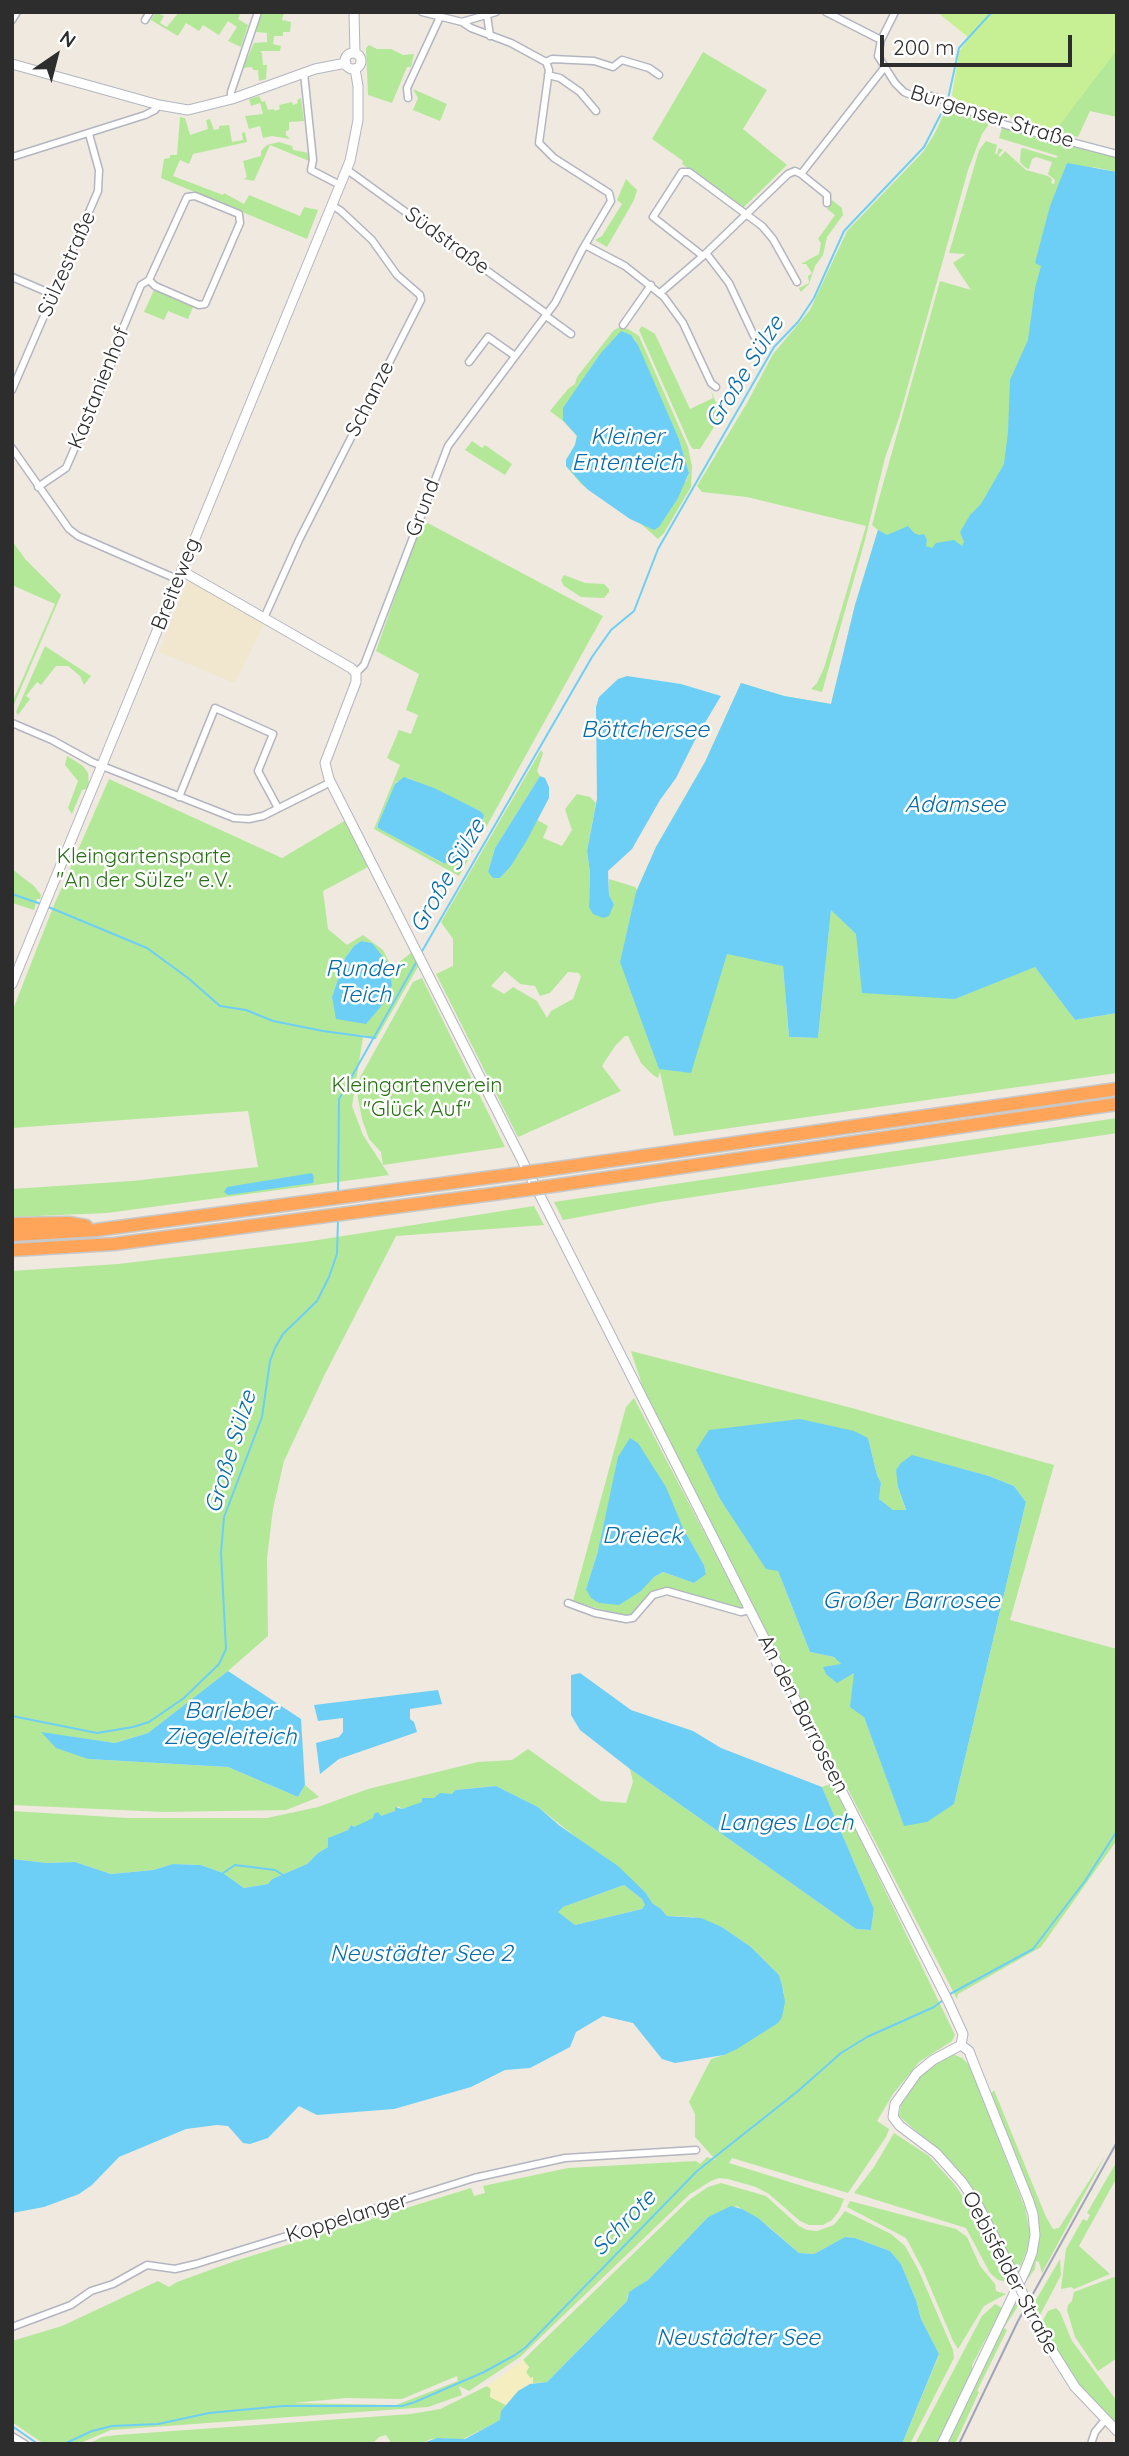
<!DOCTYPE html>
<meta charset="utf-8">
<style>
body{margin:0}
#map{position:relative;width:1129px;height:2456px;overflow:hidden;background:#efe9df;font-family:Quicksand,sans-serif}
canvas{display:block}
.frame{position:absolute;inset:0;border:14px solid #2d2d2d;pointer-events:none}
.north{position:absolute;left:21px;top:21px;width:70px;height:70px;-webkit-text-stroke:5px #fff;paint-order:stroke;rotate:35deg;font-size:19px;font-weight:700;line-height:28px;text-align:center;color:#2d2d2d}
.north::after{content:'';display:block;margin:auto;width:24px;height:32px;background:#2d2d2d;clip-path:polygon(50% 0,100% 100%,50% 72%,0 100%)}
.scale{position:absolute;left:880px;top:35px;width:192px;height:32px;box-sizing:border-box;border:4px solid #2d2d2d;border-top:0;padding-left:9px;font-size:21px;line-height:24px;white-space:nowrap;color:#2d2d2d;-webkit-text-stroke:5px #fff;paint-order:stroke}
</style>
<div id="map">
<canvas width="1129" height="2456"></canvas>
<div class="frame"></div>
<div class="north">N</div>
<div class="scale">200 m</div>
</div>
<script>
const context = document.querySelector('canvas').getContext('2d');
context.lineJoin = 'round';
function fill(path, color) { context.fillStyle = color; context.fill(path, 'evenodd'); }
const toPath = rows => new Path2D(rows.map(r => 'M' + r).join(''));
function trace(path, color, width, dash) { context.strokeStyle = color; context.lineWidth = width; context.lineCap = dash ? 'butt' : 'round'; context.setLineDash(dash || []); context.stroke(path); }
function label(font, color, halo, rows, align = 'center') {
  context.font = font + ' Quicksand,sans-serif'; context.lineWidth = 5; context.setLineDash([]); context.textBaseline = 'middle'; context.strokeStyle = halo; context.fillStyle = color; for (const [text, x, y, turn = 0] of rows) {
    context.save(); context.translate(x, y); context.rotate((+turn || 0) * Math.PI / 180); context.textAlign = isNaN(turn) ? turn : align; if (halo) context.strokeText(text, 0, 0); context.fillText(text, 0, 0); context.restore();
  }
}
fill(toPath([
 [189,578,265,622,235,683,159,652]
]), '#f1e6ce');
fill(toPath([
 [156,12,164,16,160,23,167,27,179,12,236,12,240,15,238,19,248,25,241,47,228,41,237,27,228,21,219,35,203,25,199,31,186,23,178,36,151,20],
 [261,12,284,12,282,20,291,22,290,32,283,32,283,36,274,36,273,44,281,46,280,51,260,51,262,53,263,65,267,65,266,79,259,81,258,70,253,70,252,67,243,68,254,43,267,42,267,33,256,32],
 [369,45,377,49,391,49,403,55,414,54,411,67,407,67,392,103,368,95,366,48],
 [1117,48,1117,117,1090,111,1078,137,1054,132],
 [703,52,767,90,743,129,787,165,743,208,682,164,683,161,652,139],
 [413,89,447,104,440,121,413,110,418,98],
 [259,96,262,102,265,101,268,110,274,109,275,111,280,109,279,105,292,102,293,105,298,103,297,100,301,98,304,121,289,122,289,130,286,131,286,135,290,139,272,136,263,138,260,126,249,129,245,116,263,114,260,103,251,106,249,99],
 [947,107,990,123,982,134,968,170,899,418,885,458,865,540,822,692,811,689,817,683,824,668,866,526,747,497,702,492,697,486,747,403,773,354,810,310,847,231,923,152,935,133],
 [180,117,185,118,190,135,208,129,206,120,210,119,214,130,219,129,219,126,229,125,232,142,243,140,242,133,245,132,247,142,193,154,189,164,180,160,173,176,223,195,224,193,244,204,249,195,300,216,304,207,318,210,307,239,161,178,164,159,170,158,170,155,177,155],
 [1002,128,1117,158,1117,172,1093,167,1025,434,783,966,789,1037,818,1038,831,909,856,934,955,999,1035,966,1075,1020,1117,1013,1117,1073,674,1136,660,1072,658,1078,653,1075,641,1063,628,1036,625,1036,615,1046,602,1066,621,1091,518,1137,436,974,453,966,453,939,441,922,541,750,543,753,537,771,540,776,495,848,488,872,500,878,511,866,537,820,548,826,543,838,562,846,572,830,565,809,577,794,590,797,596,803,587,851,590,872,589,907,614,904,609,895,609,879,635,887,637,890,656,847,705,762,741,683,784,696,831,704,855,605,878,530,872,525,878,502,940,281,971,290,953,263,966,254,949,253,979,150,986,141,997,145,995,154,997,154,999,148,1003,150,998,155,1000,157,1005,151,1026,170,1048,176,1052,179,1051,183,1054,184,1055,180,1048,174,1052,162,1036,157,1032,159,1029,169,1026,168,1020,162,1021,149,1023,148,1056,158,1058,156,999,138],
 [505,971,520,984,535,986,540,996,550,993,568,972,579,973,581,977,573,999,551,1011,547,1018,537,1001,513,987,504,994,491,986],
 [279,142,292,146,293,150,309,153,309,161,270,145,254,181,244,179,247,177,243,161,261,156,261,151,267,145],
 [626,179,637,190,634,200,607,247,595,240,602,236,622,204,617,200],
 [832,200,842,208,843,215,827,237,823,255,815,266,809,284,801,292,799,288,809,283,808,276,812,273,806,264,801,264,819,254,821,243,818,239,835,215,827,209],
 [154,290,193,307,188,319,168,311,164,320,144,312],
 [642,326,655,334,690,409,713,398,711,390,721,416,700,449,693,449,690,445,639,330],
 [620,327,628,329,639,336,688,447,692,466,691,487,664,533,658,539,640,523,581,484,566,466,566,460,575,445,577,436,563,421,550,411,568,389,575,384,577,377,614,330],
 [634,338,679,439,689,473,686,482,587,373,600,354],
 [472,441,482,448,485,445,512,464,505,475,465,450],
 [422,520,603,616,459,876,374,829,400,765,387,758,399,730,411,734,418,715,406,710,419,674,376,651],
 [408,778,480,811,484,818,481,827,458,861,442,863,379,828,378,824,396,782],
 [12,541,26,560,61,595,12,709,12,703,55,604,12,585],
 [564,575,585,583,604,584,609,589,609,592,604,598,581,597,564,586,561,580],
 [45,646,91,676,84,685,80,676,68,666,56,666,41,685,37,682,26,696,30,699,18,715,16,712],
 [67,756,83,766,88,773,89,786,87,789,82,790,72,814,68,808,78,781,65,765],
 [109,779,282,858,346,820,368,867,323,891,328,929,347,945,363,935,383,950,392,968,412,952,419,965,376,1039,359,1034,363,1037,352,1106,363,1135,389,1175,107,1213,12,1217,12,1189,132,1181,258,1167,248,1111,12,1128,12,1012,54,905],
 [361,941,373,943,332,997,345,958,354,946],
 [12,869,34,886,41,895,40,899,37,899,34,910,12,903],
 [422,978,505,1147,383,1165,381,1152,369,1139,362,1119,357,1093,358,1081,413,982],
 [1117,1118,1117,1133,660,1202,563,1220,554,1202],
 [534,1206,544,1225,396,1236,325,1374,284,1461,273,1509,267,1558,268,1636,228,1671,148,1733,115,1743,42,1733,88,1759,228,1767,298,1797,305,1785,319,1797,286,1810,163,1812,12,1805,12,1271,118,1264,305,1242],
 [631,1351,848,1407,1054,1465,1010,1620,1117,1649,1117,1840,1041,1947,958,1994,957,1999,762,1624,643,1388],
 [868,1438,877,1475,881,1483,879,1499,893,1510,906,1511,898,1487,912,1456,989,1476,1014,1486,1026,1502,954,1804,904,1825,864,1717,854,1672,842,1665,834,1657,810,1652,778,1571,743,1531,720,1499,713,1484],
 [634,1398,744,1609,739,1610,663,1588,651,1594,633,1615,622,1616,573,1601,626,1407],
 [683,1528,704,1565,706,1573,694,1583,663,1572,654,1577,586,1589,598,1551],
 [528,1749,601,1801,626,1803,633,1782,630,1769,856,1929,871,1930,874,1909,822,1787,833,1783,955,2035,952,2041,919,2062,893,2094,877,2121,889,2129,886,2137,848,2193,732,2158,729,2163,844,2199,839,2211,832,2220,823,2225,809,2225,800,2221,769,2194,756,2187,728,2179,719,2178,711,2181,690,2194,520,2357,469,2391,459,2386,462,2395,428,2407,111,2430,78,2444,44,2444,12,2422,12,2341,62,2326,158,2281,169,2287,177,2282,235,2261,471,2188,474,2196,485,2193,483,2186,568,2168,696,2161,700,2164,707,2157,716,2160,695,2137,695,2114,689,2102,711,2059,724,2055,784,1993,779,1975,751,1947,722,1927,693,1917,667,1916,660,1908,653,1904,646,1893,538,1807,496,1786,455,1790,452,1794,402,1809,398,1806,395,1811,354,1828,351,1825,348,1830,329,1838,328,1847,318,1853,307,1864,272,1879,268,1884,244,1888,223,1873,201,1865,173,1864,153,1870,111,1874,75,1862,47,1863,12,1859,12,1811,128,1818,267,1818,318,1807,368,1789,478,1762,512,1760],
 [457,2376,458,2381,396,2405,294,2403,346,2398,402,2399],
 [624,1885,642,1899,646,1906,642,1909,575,1925,557,1912,563,1907],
 [953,2054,962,2058,970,2066,1025,2208,1030,2232,1027,2250,1018,2273,982,2204,964,2178,936,2148,899,2116,902,2100,919,2077,933,2065],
 [994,2090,1046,2217,1053,2229,1059,2228,1105,2156,1042,2273,1039,2262,1036,2261,1035,2269,1024,2284,1022,2282,1039,2232,1037,2214,990,2095],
 [894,2133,929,2156,955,2185,978,2219,1009,2282,998,2280,990,2273,966,2228,854,2193,874,2167],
 [1117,2161,1117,2177,1079,2246,1110,2274,1074,2289,1071,2287,1061,2289,1066,2249,1083,2219,1087,2221,1090,2215,1087,2213],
 [721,2183,766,2196,799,2226,807,2230,817,2231,834,2225,845,2211,891,2234,905,2246,918,2269,953,2350,954,2358,910,2444,902,2444,939,2355,921,2319,916,2300,901,2264,890,2251,855,2238,845,2237,814,2254,799,2253,768,2226,737,2206,708,2217,648,2280,628,2294,627,2301,547,2382,533,2383,533,2378,530,2378,526,2372,529,2367,523,2360,689,2200,708,2187],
 [850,2201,956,2229,967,2237,980,2266,995,2284,996,2291,1006,2294,984,2306,958,2349,953,2341,923,2270,906,2238,847,2207],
 [1060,2259,1061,2275,1039,2317,1033,2305],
 [1114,2277,1117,2277,1117,2358,1098,2371,1075,2337,1067,2310,1068,2305,1072,2301,1074,2292],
 [1016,2294,1020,2303,1004,2328,1007,2330,977,2391,979,2392,955,2444,946,2444],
 [995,2304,1002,2308,972,2365,972,2371,939,2444,915,2444,982,2316],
 [1056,2308,1060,2312,1072,2341,1117,2401,1117,2425,1081,2387,1057,2353,1042,2322,1048,2311],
 [487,2386,491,2389,490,2397,506,2405,501,2411,501,2420,461,2440,443,2438,431,2439,420,2444,392,2444,386,2435,379,2437,372,2444,88,2444,102,2437,117,2435,411,2414,440,2409]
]), '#b3e899');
fill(toPath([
 [523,2360,529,2367,526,2372,530,2378,533,2377,533,2383,523,2388,506,2405,490,2397,491,2389,487,2386]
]), '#f5eec1');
fill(toPath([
 [937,12,1117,12,1117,50,1054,132,956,99,952,95,959,52,969,38]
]), '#c7f095');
fill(toPath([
 [1067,163,1117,172,1117,1013,1075,1020,1035,967,955,999,862,993,856,934,831,910,818,1038,789,1037,783,966,727,954,691,1073,659,1069,620,962,636,892,656,847,705,762,741,683,784,696,831,704,855,605,878,530,887,535,908,526,914,533,919,535,924,534,927,540,926,546,932,548,936,543,954,540,962,546,964,542,960,532,970,515,981,504,1004,464,1008,432,1010,380,1028,340,1035,288,1041,266,1035,263,1050,206],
 [621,331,631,335,638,345,679,439,689,473,678,498,659,527,654,530,630,519,587,489,566,466,566,460,575,445,577,436,563,420,563,408,600,354],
 [627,676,681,684,721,696,697,736,676,778,660,800,632,849,608,871,609,895,614,904,609,916,603,918,593,914,589,907,590,872,587,851,597,799,596,707,599,697,618,679],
 [540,776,545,778,549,787,549,798,527,840,511,866,500,878,493,878,488,872,495,848],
 [404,777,434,788,480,811,484,815,482,825,472,842,463,856,454,864,443,863,378,828,378,824,395,784],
 [361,941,372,943,388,963,392,985,383,1004,366,1024,336,1019,332,997,345,958,354,946],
 [312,1173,314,1177,313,1183,228,1195,224,1192,227,1187],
 [800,1419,854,1431,868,1438,877,1475,881,1483,879,1499,893,1510,906,1510,898,1487,896,1470,901,1463,912,1455,989,1476,1014,1486,1026,1502,954,1804,927,1822,904,1826,864,1717,850,1707,854,1673,837,1683,826,1674,823,1667,841,1664,834,1657,810,1652,778,1571,766,1569,720,1499,696,1450,709,1430],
 [630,1438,638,1443,666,1487,683,1528,704,1565,706,1574,694,1583,663,1572,654,1577,641,1591,619,1605,599,1603,591,1598,586,1589,598,1551,618,1457],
 [228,1671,301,1719,305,1785,298,1797,228,1767,88,1759,56,1748,41,1732,115,1743,148,1733],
 [580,1673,631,1710,693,1731,721,1748,822,1787,874,1909,871,1930,856,1929,630,1769,580,1730,571,1715,571,1675],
 [438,1690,442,1704,410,1709,410,1719,414,1722,417,1732,339,1759,320,1774,316,1743,339,1737,343,1732,343,1718,318,1721,314,1705],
 [496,1786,538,1807,560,1826,618,1866,646,1893,653,1904,660,1908,667,1916,701,1918,722,1927,751,1947,779,1975,782,1985,785,2002,782,2017,778,2023,737,2049,724,2055,675,2063,662,2059,633,2023,603,2016,576,2032,570,2047,530,2068,505,2070,471,2087,394,2109,317,2115,299,2106,268,2138,250,2144,243,2143,228,2126,217,2125,186,2129,119,2157,92,2185,79,2194,44,2207,12,2213,12,1859,47,1863,75,1862,111,1874,153,1870,173,1864,201,1865,223,1873,244,1888,268,1884,272,1879,307,1864,318,1853,328,1847,328,1838,348,1830,351,1825,354,1827,373,1818,374,1814,378,1812,381,1816,395,1811,395,1807,402,1809,422,1802,422,1798,434,1798,440,1793,452,1794,455,1790],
 [624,1885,642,1899,645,1905,642,1909,575,1925,558,1912,563,1907],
 [731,2206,742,2209,758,2218,799,2253,814,2254,845,2237,855,2238,890,2251,901,2264,916,2300,921,2319,939,2354,902,2444,420,2444,437,2438,465,2439,500,2420,501,2411,518,2391,530,2384,547,2382,627,2301,629,2292,648,2280,708,2217]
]), '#6ecff6');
trace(toPath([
 [948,99,959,48,992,12],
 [12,894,41,904],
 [46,906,147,948,188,978,220,1006,246,1010,273,1021,323,1031,375,1038],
 [421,953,592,657,611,630,634,611,658,549,774,347,798,322,814,298,844,231,924,147,946,104],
 [338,1194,339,1099,417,961],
 [12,1716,97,1733,133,1727,149,1722,184,1698,219,1664,226,1649,221,1553,224,1517,262,1417,270,1361,275,1348,283,1334,317,1301,329,1277,337,1254,338,1220],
 [223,1873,235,1865,275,1870,283,1875],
 [950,1994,1033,1949,1085,1881,1117,1831],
 [12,2426,38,2444],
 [64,2444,92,2431,112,2426,158,2424,209,2413,283,2406,402,2406,415,2402,484,2372,515,2355,526,2347,697,2171,798,2091,841,2053,867,2037,934,2007,943,2000]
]), '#6ecff6', 2);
const street = toPath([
 [422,12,462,22,496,12],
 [826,12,881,40],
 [895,12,881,40,878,56,895,83,904,92,913,96,932,96,1006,125,1117,154],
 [487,15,490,36],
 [12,20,17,12],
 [145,20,150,12],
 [546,62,552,59,594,61,613,67,622,60,649,68,659,75],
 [304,73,313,160,311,170,340,185],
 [548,75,560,78,580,92,596,111],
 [408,98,407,88,440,17],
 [231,99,231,92,258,12],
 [12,157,145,115,155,110,159,105],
 [346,169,547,314],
 [801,174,827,195,827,203],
 [585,245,625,266,664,297,683,323,711,383,716,387],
 [706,253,729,283,754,336],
 [703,256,653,217,682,172,689,172,762,226,773,239,797,282],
 [12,277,54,295],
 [660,293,703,256,788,174,795,171,801,174,884,68],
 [546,316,571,334],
 [623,325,651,285],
 [469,362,488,337,515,356],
 [12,390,98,191,99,170,89,134],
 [12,448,69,529,78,536,179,580],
 [38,487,66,468,118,349,121,333,141,285,149,280,155,286,199,305,205,304,240,223,239,214,195,196,187,197,149,280],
 [264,618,299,540,421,300,420,295,397,275,372,240,341,211,332,205],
 [356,673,364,665,448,446,555,303,582,250,611,201,609,193,554,158,539,143,549,70,546,62,511,43,471,28,462,22],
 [12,723,52,740,92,762,234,818,249,819,263,816,331,782],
 [179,797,215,708,273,734,258,771,278,808],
 [568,1603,595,1613,626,1619,633,1618,653,1595,667,1591,741,1612,750,1610],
 [12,2327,71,2305,91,2291,113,2284,147,2265,175,2269,196,2264,474,2178,565,2158,696,2150],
 [12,2436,25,2444],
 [1091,2444,1095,2432,1105,2420]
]);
const secondary = toPath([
 [354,12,355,53],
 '345 61a8 8 0 1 1 16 0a8 8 0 1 1-16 0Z',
 [12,64,159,105,188,110,232,99,315,69,346,63],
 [182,571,351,668,356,673,356,682,325,763,329,779,948,2001,963,2034,961,2045],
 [12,984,350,161,358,120,358,86,355,69],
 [961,2045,933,2060,917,2073,895,2104,893,2117,900,2126,936,2153,962,2182,979,2207,1013,2273],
 [1043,2336,1075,2387,1117,2431],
 [942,2444,1025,2271,1032,2253,1035,2235,1033,2214,1028,2199,972,2059,969,2051,961,2045]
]);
const highway = toPath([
 [537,1171,1117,1089],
 [545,1187,1117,1104],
 [12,1224,69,1223,86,1226],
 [12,1235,96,1230,523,1173],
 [12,1250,114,1244,531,1189]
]);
trace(street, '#b3b5c1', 9);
trace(secondary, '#b3b5c1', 11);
trace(highway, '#c8c8c8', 15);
trace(street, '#fff', 6);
trace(secondary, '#fff', 9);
trace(highway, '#ffa55a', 12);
trace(toPath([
 [959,2444,1018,2321,1117,2142]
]), '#a1a4b8', 2);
const secondaryBridge = toPath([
 [1013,2273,1043,2336]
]);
const highwayBridge = toPath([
 [523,1173,537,1171],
 [531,1189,545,1187]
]);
trace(secondaryBridge, '#b3b5c1', 11, []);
trace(highwayBridge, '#c8c8c8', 15, []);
trace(secondaryBridge, '#fff', 9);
trace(highwayBridge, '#ffa55a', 12);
label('21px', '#2d2d2d', '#fff', [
 ["Burgenser Straße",992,117,17],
 ["Südstraße",447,241,36],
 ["Sülzestraße",67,264,-66],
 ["Kastanienhof",99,388,-68],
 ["Schanze",370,399,-63],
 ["Grund",423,508,-69],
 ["Breiteweg",176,584,-68],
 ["An den Barroseen",803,1714,63],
 ["Koppelanger",347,2218,-17],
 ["Oebisfelder Straße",1010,2273,62]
]);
label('21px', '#287117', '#fff', [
 ["Kleingartensparte",144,857],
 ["\"An der Sülze\" e.V.",144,881],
 ["Kleingartenverein",417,1086],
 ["\"Glück Auf\"",417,1110]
]);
label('italic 23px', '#066da9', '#fff', [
 ["Große Sülze",745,372,-58],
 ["Kleiner",627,437],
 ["Ententeich",627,463],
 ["Böttchersee",645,730],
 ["Adamsee",955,805],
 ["Große Sülze",448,876,-60],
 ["Runder",364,969],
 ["Teich",364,995],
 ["Große Sülze",231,1452,-73],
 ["Dreieck",642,1536],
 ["Großer Barrosee",911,1601],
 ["Barleber",230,1711],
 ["Ziegeleiteich",230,1737],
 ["Langes Loch",786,1823],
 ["Neustädter See 2",421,1954],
 ["Schrote",624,2223,-46],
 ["Neustädter See",738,2338]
]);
</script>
